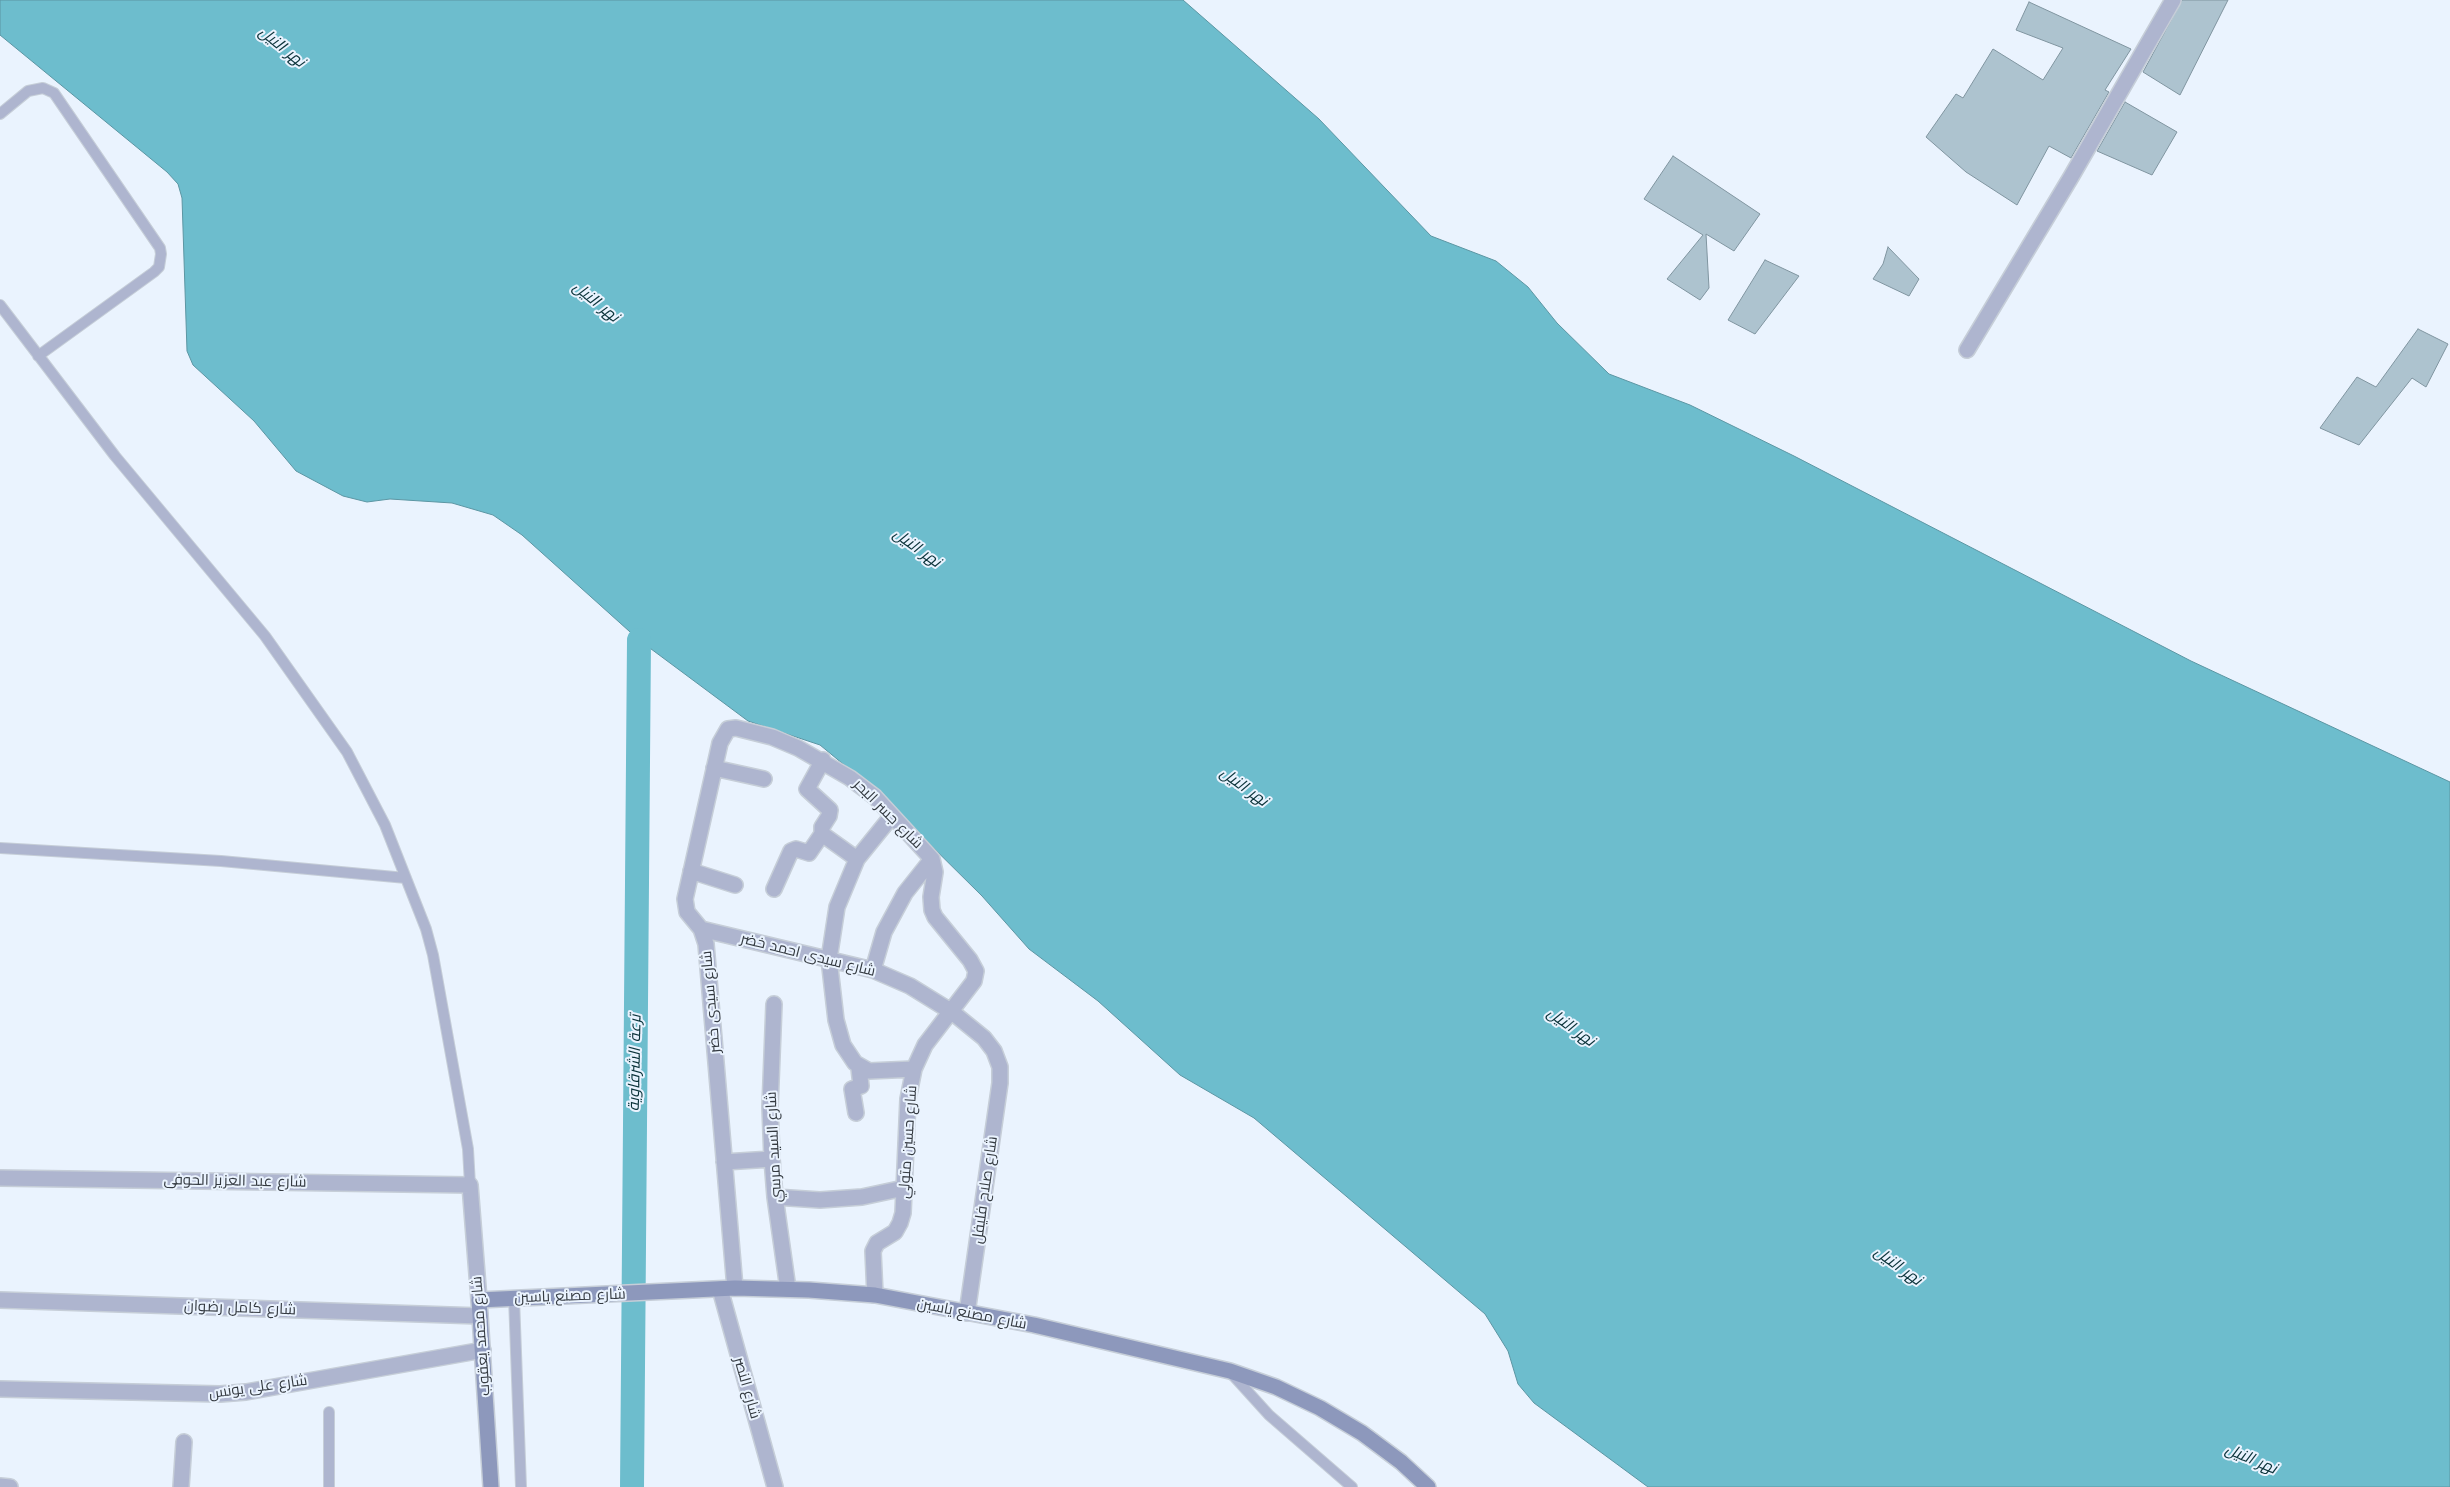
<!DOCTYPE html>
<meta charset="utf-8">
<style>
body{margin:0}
canvas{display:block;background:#eaf3fe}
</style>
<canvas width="2450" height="1487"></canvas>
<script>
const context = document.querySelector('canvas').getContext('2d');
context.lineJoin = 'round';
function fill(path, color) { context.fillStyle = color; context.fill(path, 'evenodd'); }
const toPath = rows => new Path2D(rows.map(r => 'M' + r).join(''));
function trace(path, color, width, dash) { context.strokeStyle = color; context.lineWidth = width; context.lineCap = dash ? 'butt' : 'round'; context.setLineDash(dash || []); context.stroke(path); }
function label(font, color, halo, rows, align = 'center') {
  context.font = font + ' "Work Sans",Cairo,sans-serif'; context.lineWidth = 4; context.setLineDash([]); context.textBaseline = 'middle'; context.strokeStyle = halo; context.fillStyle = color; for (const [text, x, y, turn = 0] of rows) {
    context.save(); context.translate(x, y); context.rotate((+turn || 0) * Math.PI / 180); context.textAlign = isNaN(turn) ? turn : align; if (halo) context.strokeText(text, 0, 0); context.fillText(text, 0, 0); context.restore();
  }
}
const water = toPath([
 [0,0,1183,0,1319,119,1431,236,1496,261,1528,287,1557,323,1609,374,1690,405,1794,456,2191,661,2450,782,2450,1487,1648,1487,1534,1403,1518,1384,1508,1351,1485,1314,1254,1118,1180,1075,1098,1001,1029,949,982,896,877,792,820,745,748,721,639,640,522,535,493,515,452,503,390,499,367,502,343,496,296,471,254,421,193,365,187,351,182,198,178,184,167,172,0,35,0,0]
]);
fill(water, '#6dbdcd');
trace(water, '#5c96a3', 1);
trace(toPath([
 [632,1487,639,640]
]), '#6dbdcd', 24);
const building = toPath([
 [2182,0,2228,0,2180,95,2143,72,2182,0],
 [2029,2,2131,49,2105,90,2109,92,2071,158,2049,146,2017,205,1966,172,1926,137,1956,94,1963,98,1993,49,2043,80,2063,48,2016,30,2029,2],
 [2125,102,2177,132,2152,175,2097,151,2125,102],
 [1673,156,1760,214,1734,251,1706,234,1709,288,1700,300,1667,279,1703,235,1644,199,1673,156],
 [1888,247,1919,279,1909,296,1873,279,1883,264,1888,247],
 [1765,260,1799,276,1755,334,1728,320,1765,260],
 [2418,329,2448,344,2426,387,2412,378,2359,445,2320,428,2357,377,2376,387,2418,329]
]);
fill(building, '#adc3cf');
trace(building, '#8095a0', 1);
const service = toPath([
 [0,114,28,91,43,88,54,93,160,248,161,254,159,267,154,272,38,356],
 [0,305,115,456,265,636,347,752,385,825,426,929,433,955,468,1149,470,1185],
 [0,848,221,861,406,878],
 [514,1298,521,1487],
 [1230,1372,1269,1415,1352,1487],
 [329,1412,329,1487]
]);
const minor = toPath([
 [1967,350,2071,177,2173,0],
 [823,760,807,789,830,810,829,816,822,827,822,834,857,859],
 [714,768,764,779],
 [891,817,857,859,837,907,829,959,836,1020,843,1045,855,1063,869,1071,914,1069],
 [691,871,735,885],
 [774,889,791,851,796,849,809,853,822,834],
 [701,929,873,970,910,986,952,1012,984,1038,994,1051,1000,1067,1000,1083,967,1313],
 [873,970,884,932,905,893,932,859],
 [774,1004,770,1107,772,1159,775,1197,788,1289],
 [856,1113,852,1089,861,1086,859,1068],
 [724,1162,772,1159],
 [0,1178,470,1185,479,1300],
 [775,1197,820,1200,862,1197,904,1188],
 [735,1288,706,944,701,929,687,912,685,899,720,743,728,729,736,728,772,737,798,748,850,778,875,797,932,859,935,872,931,897,932,910,935,917,970,960,976,971,974,981,925,1045,914,1069,908,1099,903,1213,900,1223,895,1232,877,1243,873,1251,875,1295],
 [720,1289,775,1487],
 [0,1300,480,1316],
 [0,1389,220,1394,246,1392,483,1350],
 [0,1486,10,1487],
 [181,1487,184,1442]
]);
const secondary = toPath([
 [491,1487,479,1300,735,1288,809,1290,875,1295,1034,1325,1230,1371,1276,1387,1320,1408,1362,1433,1401,1462,1428,1487]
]);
trace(service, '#c6ced8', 12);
trace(minor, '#c6ced8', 18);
trace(secondary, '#c6ced8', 18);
trace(service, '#aeb5cf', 10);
trace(minor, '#aeb5cf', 15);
trace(secondary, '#8d98bc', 15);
label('15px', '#343a41', '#eaf3fe', [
 ["شارع جسر البحر",888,814,45],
 ["شارع سيدى احمد خضر",808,955,14],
 ["شارع سيدى خضر",711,1002,-95],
 ["شارع حسين متولي",908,1142,-86],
 ["شارع السيد مرسي",774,1147,-93],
 ["شارع عبد العزيز الحوفى",235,1181,1],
 ["شارع صلاح فليفل",985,1190,-82],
 ["شارع مصنع ياسين",570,1296,-2],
 ["شارع كامل رضوان",240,1308,2],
 ["شارع مصنع ياسين",972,1314,11],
 ["شارع محمد يعقوب",481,1336,-94],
 ["شارع على يونس",258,1387,-8],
 ["شارع النصر",747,1388,74]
]);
label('italic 16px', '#0a3239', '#eaf3fe', [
 ["نهر النيل",282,47,39],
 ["نهر النيل",596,302,39],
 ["نهر النيل",917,548,36],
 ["نهر النيل",1244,787,36],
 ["نهر النيل",1571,1027,36],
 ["ترعة الشرقاوية",635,1063,-89],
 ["نهر النيل",1898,1266,36],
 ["نهر النيل",2251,1459,23]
]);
</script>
